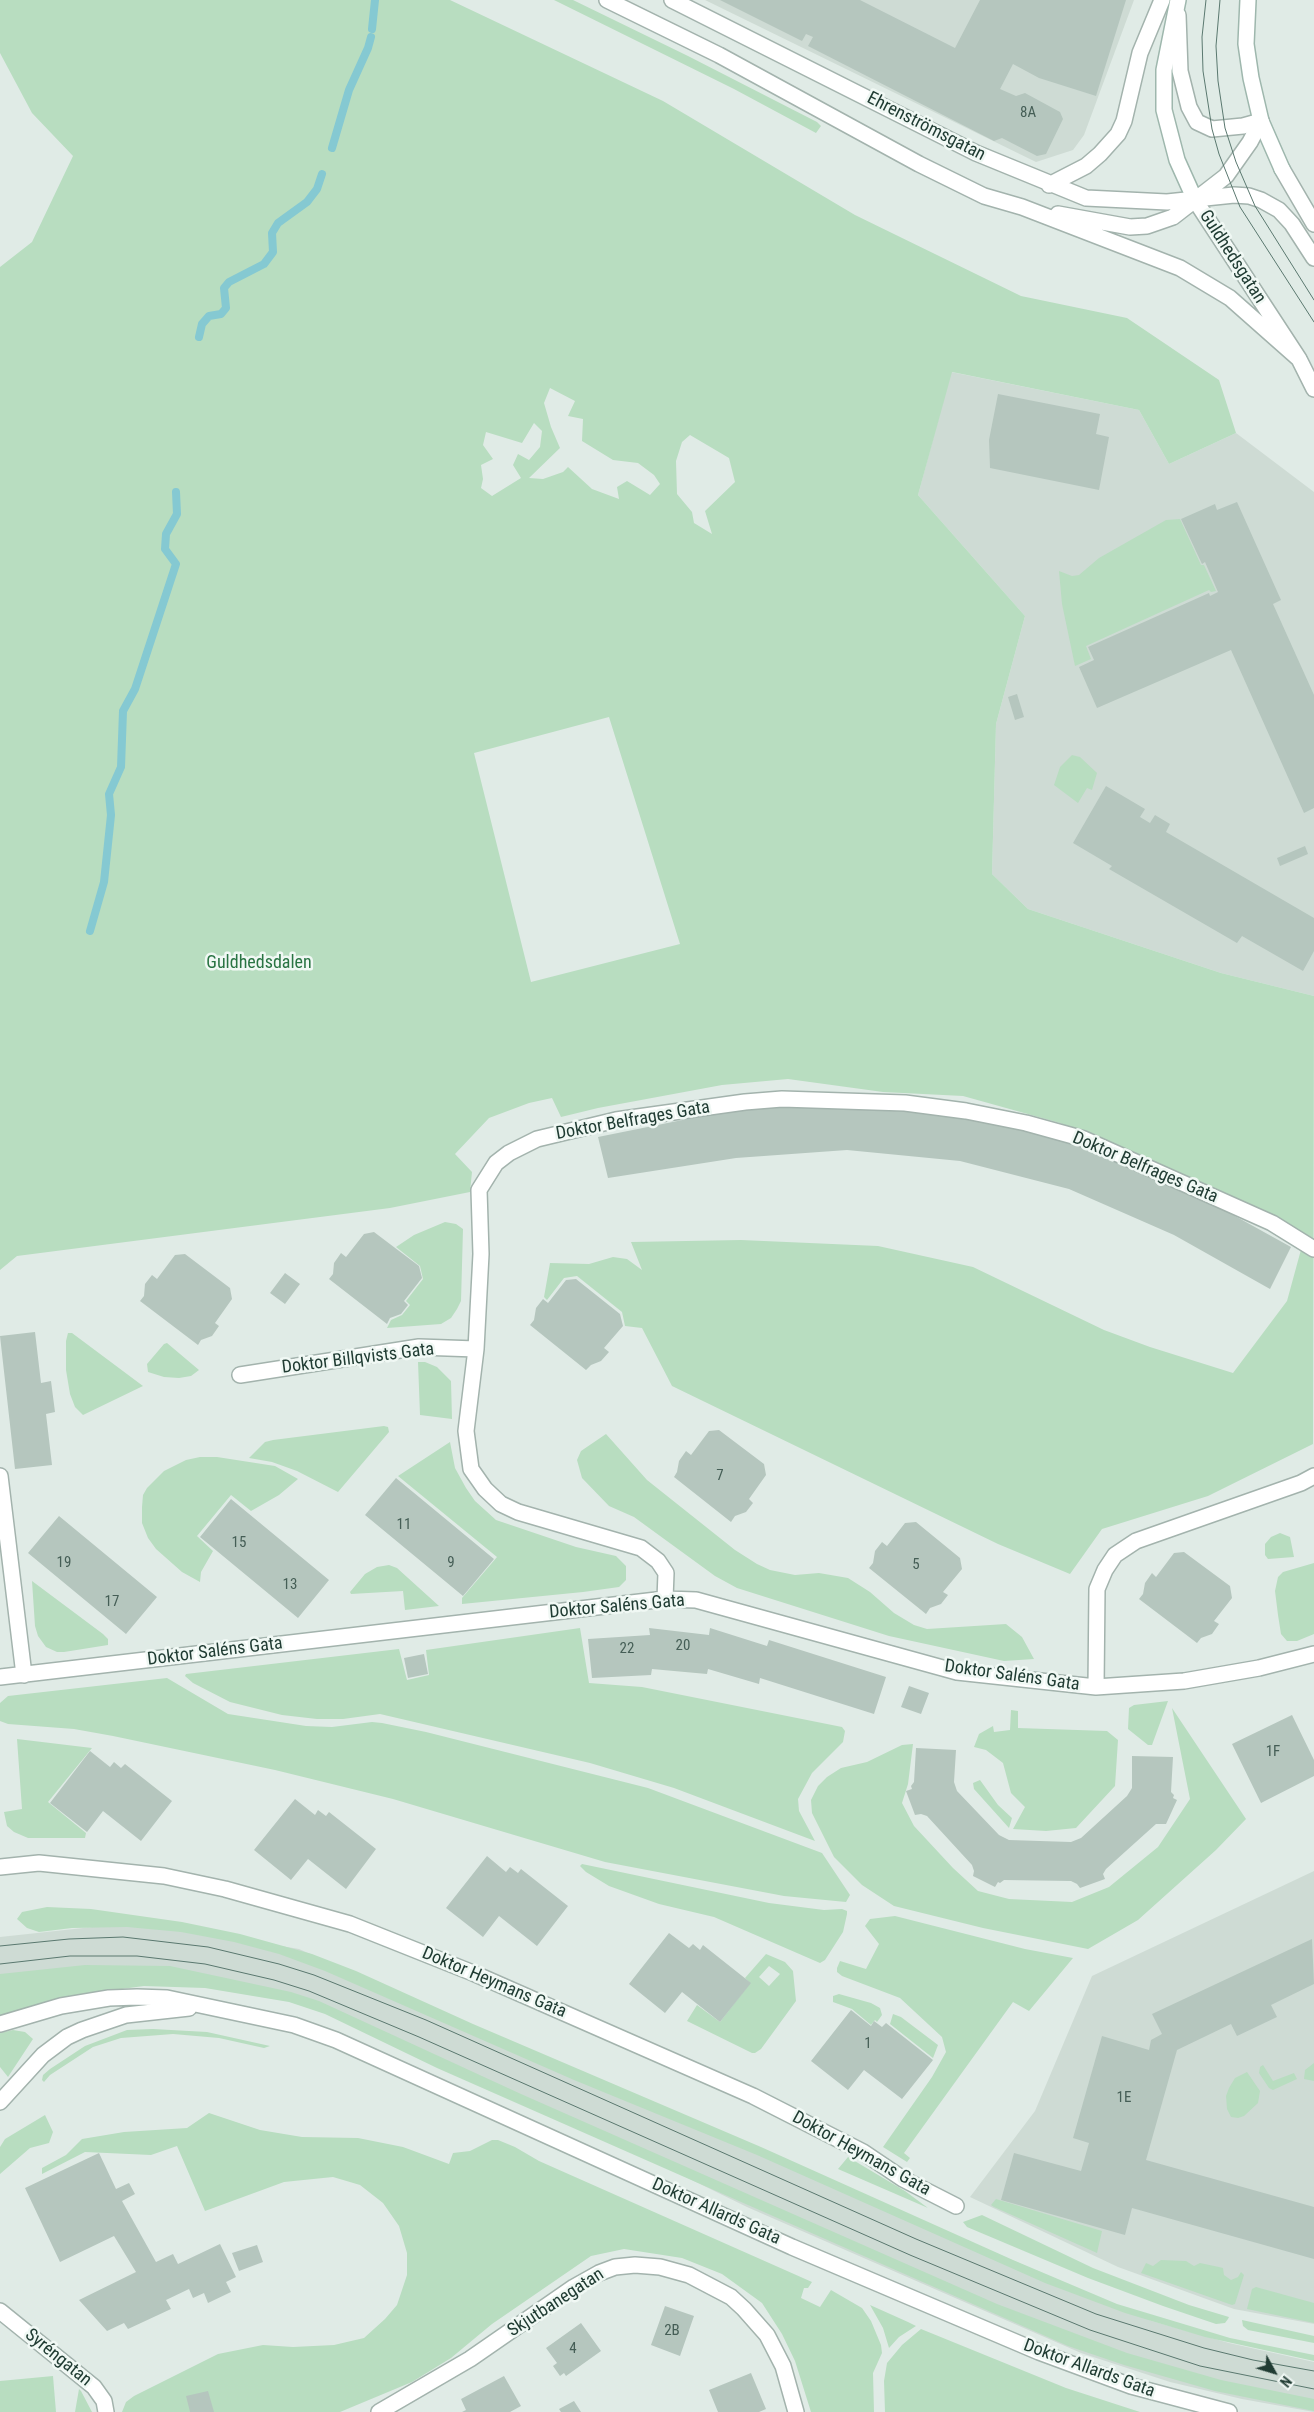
<!DOCTYPE html>
<meta charset="utf-8">
<style>
body{margin:0}
#map{position:relative;width:1314px;height:2412px;overflow:hidden;background:#e0ebe6;font-family:"Roboto Condensed",sans-serif}
canvas{display:block}
.north{position:absolute;left:1249px;top:2347px;width:50px;height:50px;-webkit-text-stroke:4px #f0f8f4;paint-order:stroke;rotate:129deg;font-size:14px;font-weight:700;line-height:20px;text-align:center;color:#203c33}
.north::after{content:'';display:block;margin:auto;width:18px;height:22px;background:#203c33;clip-path:polygon(50% 0,100% 100%,50% 72%,0 100%)}
</style>
<div id="map">
<canvas width="1314" height="2412"></canvas>
<div class="north">N</div>
</div>
<script>
const context = document.querySelector('canvas').getContext('2d');
context.lineJoin = 'round';
function fill(path, color) { context.fillStyle = color; context.fill(path, 'evenodd'); }
const toPath = rows => new Path2D(rows.map(r => 'M' + r).join(''));
function trace(path, color, width, dash) { context.strokeStyle = color; context.lineWidth = width; context.lineCap = dash ? 'butt' : 'round'; context.setLineDash(dash || []); context.stroke(path); }
function label(font, color, halo, rows, align = 'center') {
  context.font = font + ' "Roboto Condensed",sans-serif'; context.lineWidth = 5; context.setLineDash([]); context.textBaseline = 'middle'; context.strokeStyle = halo; context.fillStyle = color; for (const [text, x, y, turn = 0] of rows) {
    context.save(); context.translate(x, y); context.rotate((+turn || 0) * Math.PI / 180); context.textAlign = isNaN(turn) ? turn : align; if (halo) context.strokeText(text, 0, 0); context.fillText(text, 0, 0); context.restore();
  }
}
fill(toPath([
 [705,0,1134,0,1084,135,1073,150,1036,162],
 [951,372,1139,410,1169,464,1236,433,1314,492,1314,996,1221,973,1028,909,992,874,996,724,1025,616,918,495],
 [1314,1871,1314,2324,1234,2309,1118,2267,970,2197,1035,2111,1092,1976],
 [139,1922,299,1949,1152,2321,1229,2343,1314,2362,1314,2412,1242,2399,1170,2382,1081,2353,747,2207,510,2091,340,2017,253,1989,172,1970,0,1984,0,1937]
]), '#cedbd4');
fill(toPath([
 [0,0,450,0,663,101,855,215,1021,296,1127,318,1219,380,1236,433,1169,464,1139,410,952,372,918,495,1025,616,996,724,992,874,1028,909,1221,973,1314,996,1313,1444,1208,1496,1102,1529,1070,1574,998,1544,672,1386,642,1328,625,1326,622,1312,577,1276,564,1278,547,1300,544,1297,550,1263,589,1264,613,1257,627,1259,642,1270,631,1242,741,1240,878,1246,973,1267,1104,1330,1150,1347,1233,1373,1287,1301,1302,1246,1144,1159,1060,1123,963,1096,883,1092,788,1079,722,1085,598,1108,561,1117,552,1098,529,1103,489,1118,455,1154,472,1172,470,1192,390,1208,17,1256,0,1270,0,267,32,242,73,156,32,113,0,53],
 [550,388,575,401,568,416,583,419,582,441,613,460,638,463,654,475,660,484,650,495,627,481,617,487,619,499,592,489,568,467,563,472,543,479,529,478,560,448,551,427,544,403],
 [534,423,542,431,540,447,529,460,518,454,513,465,521,478,492,496,481,488,483,479,481,465,493,459,483,445,486,432,522,443],
 [690,435,729,458,735,482,705,511,712,534,694,523,692,512,677,494,676,461,682,442],
 [609,717,680,944,531,982,474,753],
 [554,0,573,0,688,56,817,122,821,126,816,133,734,89],
 [1180,519,1201,565,1204,565,1216,591,1211,592,1209,590,1086,646,1091,659,1075,666,1062,604,1059,571,1072,576,1079,575,1099,558,1166,520],
 [1072,755,1080,757,1097,773,1092,790,1087,788,1078,803,1054,785,1060,767],
 [445,1222,456,1224,463,1229,461,1301,457,1309,451,1318,441,1324,387,1328,391,1320,402,1315,410,1305,406,1301,423,1279,420,1266,396,1247,414,1235],
 [68,1333,72,1333,143,1386,83,1415,75,1407,70,1394,66,1370,66,1341],
 [167,1343,199,1370,191,1376,179,1378,164,1377,148,1372,147,1364,164,1344],
 [418,1362,425,1362,437,1367,451,1381,452,1419,420,1415],
 [384,1426,388,1427,389,1432,338,1492,297,1471,272,1462,249,1458,265,1442,273,1440],
 [606,1434,647,1480,735,1550,757,1564,770,1570,795,1575,819,1573,848,1578,870,1592,894,1613,914,1625,927,1629,1006,1624,1022,1637,1034,1659,1004,1661,889,1636,737,1588,715,1576,634,1517,609,1506,582,1478,577,1460,581,1451],
 [450,1442,455,1468,466,1488,475,1501,496,1520,576,1547,616,1556,626,1566,626,1580,619,1587,583,1592,462,1604,462,1598,497,1557,398,1476],
 [200,1457,217,1457,275,1466,298,1479,279,1495,251,1511,231,1495,197,1536,213,1551,201,1572,200,1582,182,1572,156,1549,148,1538,142,1523,142,1507,143,1495,147,1488,164,1471,186,1460],
 [1280,1533,1290,1537,1294,1557,1268,1559,1265,1555,1265,1544,1271,1537],
 [1314,1563,1314,1634,1297,1641,1287,1641,1281,1634,1278,1615,1275,1591,1278,1577,1283,1572],
 [389,1565,397,1568,439,1606,405,1610,403,1591,351,1594,350,1592,365,1574,377,1567],
 [32,1581,103,1634,108,1639,108,1645,64,1652,57,1652,46,1647,38,1636,35,1626],
 [580,1628,589,1683,642,1687,842,1727,845,1731,843,1742,812,1773,798,1799,799,1811,815,1841,674,1788,590,1763,380,1714,343,1719,317,1719,282,1715,230,1702,193,1683,185,1676,186,1674,399,1649,407,1680,429,1675,426,1650],
 [167,1678,228,1714,306,1726,332,1727,372,1722,382,1723,426,1732,648,1788,822,1853,850,1895,846,1902,784,1896,605,1862,393,1799,275,1770,113,1736,74,1729,8,1724,0,1721,0,1703,8,1696],
 [1168,1701,1152,1745,1148,1745,1128,1729,1129,1708,1134,1705],
 [1172,1708,1246,1819,1216,1850,1138,1920,1088,1949,983,1928,894,1906,862,1885,834,1857,812,1813,811,1800,818,1786,827,1777,841,1768,867,1762,902,1745,913,1744,908,1784,902,1803,914,1826,953,1868,978,1891,1009,1899,1072,1902,1109,1887,1158,1847,1190,1799],
 [1011,1710,1018,1711,1018,1728,1107,1731,1118,1740,1115,1786,1076,1828,1046,1831,1013,1829,1025,1807,1011,1793,1003,1763,986,1750,974,1747,979,1734,993,1726,994,1732,1010,1730],
 [17,1739,92,1748,48,1802,86,1833,85,1838,28,1838,14,1832,7,1826,4,1812,22,1809],
 [980,1780,998,1805,1012,1818,1009,1828,974,1789,973,1783],
 [582,1864,769,1903,824,1910,842,1909,847,1911,847,1914,843,1932,825,1960,820,1963,714,1917,659,1904,609,1886,586,1872,580,1866],
 [47,1907,91,1909,182,1922,240,1934,312,1954,356,1971,473,2024,761,2147,1013,2260,1117,2304,1230,2338,1314,2355,1314,2361,1205,2337,1125,2313,1045,2283,757,2155,574,2080,325,1971,279,1954,234,1942,181,1932,127,1927,72,1928,39,1932,27,1928,17,1919,22,1912],
 [895,1916,1025,1949,1073,1958,1029,2011,1013,2002,904,2153,910,2158,907,2162,883,2147,932,2077,946,2052,942,2037,900,1998,842,1976,837,1972,837,1968,840,1961,866,1969,879,1944,865,1926,870,1919],
 [766,1954,785,1962,793,1971,796,2001,761,2049,755,2053,752,2053,687,2021,697,2005,720,2022,750,1983,745,1978],
 [769,1966,780,1974,769,1986,759,1977],
 [85,1965,170,1966,291,1992,319,2001,521,2094,997,2304,1127,2353,1221,2380,1314,2399,1314,2411,1215,2391,1124,2365,1068,2346,437,2068,325,2014,289,2002,205,1988,144,1986,69,1996,0,2016,0,1974],
 [839,1994,871,2003,880,2008,882,2015,877,2022,875,2020,871,2025,852,2009,833,2002,833,1996],
 [893,2014,901,2017,938,2045,933,2058,890,2024],
 [153,2029,207,2032,270,2046,264,2048,219,2038,173,2034,121,2038,93,2047,50,2075,44,2082,42,2080,43,2075,50,2069,85,2046,127,2030],
 [13,2030,25,2032,33,2039,8,2077,0,2067,0,2033],
 [1314,2063,1314,2081,1304,2079,1305,2070],
 [1263,2065,1273,2081,1294,2073,1297,2079,1273,2090,1269,2088,1259,2073,1260,2067],
 [1247,2072,1260,2091,1258,2103,1244,2116,1238,2118,1231,2117,1227,2109,1226,2096,1229,2088,1235,2078],
 [209,2113,260,2130,302,2137,358,2138,403,2147,449,2164,453,2153,470,2151,492,2140,498,2140,515,2147,539,2161,812,2282,808,2288,804,2288,801,2298,820,2307,831,2290,862,2308,871,2321,881,2345,882,2353,873,2373,874,2412,811,2412,795,2361,782,2334,762,2303,722,2274,682,2258,624,2249,591,2256,492,2324,451,2358,412,2382,340,2412,122,2412,126,2402,134,2396,218,2354,263,2345,293,2347,334,2345,364,2338,385,2319,397,2305,407,2275,407,2253,399,2226,383,2203,360,2185,333,2177,284,2182,205,2211,177,2146,151,2155,85,2152,42,2174,42,2168,66,2155,82,2139,124,2132,187,2128],
 [45,2115,53,2132,49,2143,30,2148,0,2174,0,2147,5,2139],
 [848,2157,905,2191,928,2208,838,2169],
 [996,2199,1102,2231,1097,2253,994,2207,991,2205],
 [982,2215,1093,2268,1189,2305,1229,2317,1228,2319,1225,2323,1216,2324,1163,2306,1088,2278,967,2227,963,2222],
 [1161,2260,1186,2261,1194,2266,1200,2263,1219,2267,1223,2268,1224,2275,1231,2280,1238,2277,1241,2272,1244,2275,1235,2304,1232,2305,1141,2273,1146,2263,1153,2266],
 [1256,2287,1314,2303,1314,2323,1247,2309,1252,2289],
 [870,2305,908,2322,916,2326,899,2337,889,2348,883,2328],
 [1242,2320,1314,2336,1314,2343,1248,2330,1243,2326],
 [921,2329,1066,2388,1140,2412,885,2412,884,2381,887,2363,902,2345],
 [53,2376,56,2412,0,2412,0,2381],
 [79,2389,81,2391,92,2412,75,2412]
]), '#b8ddc0');
trace(toPath([
 [372,29,375,0],
 [332,148,349,90,368,48,371,37],
 [199,337,202,324,209,316,221,314,226,308,224,288,229,282,264,264,273,252,272,233,278,223,307,202,317,189,322,174],
 [90,931,104,882,111,815,109,794,121,767,123,711,135,689,176,564,165,549,166,534,177,514,176,492]
]), '#85c9d2', 8);
fill(toPath([
 [720,0,860,0,955,48,980,0,1126,0,1096,96,1039,78,1013,64,1000,89,1016,96,1025,93,1060,112,1063,119,1046,154,1037,156,1002,138,994,141,808,46,813,37,806,34,802,41],
 [998,394,1100,414,1096,434,1109,437,1099,490,990,468,989,440],
 [1237,502,1281,600,1273,604,1314,695,1314,808,1304,813,1231,650,1097,708,1079,667,1094,660,1088,647,1209,593,1210,596,1218,592,1205,562,1202,564,1181,519,1215,504,1217,510],
 [1017,694,1024,717,1015,720,1008,697],
 [1106,786,1145,809,1140,817,1150,823,1155,815,1170,824,1166,832,1314,918,1314,951,1303,971,1242,936,1237,943,1109,869,1112,866,1073,843],
 [1305,846,1308,854,1280,866,1277,858],
 [855,1103,980,1116,1090,1146,1197,1195,1291,1247,1270,1289,1174,1235,1069,1189,960,1161,847,1150,736,1158,608,1178,598,1137,732,1110],
 [374,1232,419,1266,422,1278,404,1301,408,1305,401,1314,390,1318,387,1324,329,1279,333,1274,334,1263,341,1253,346,1257,364,1234],
 [185,1254,230,1288,232,1299,215,1323,219,1326,212,1336,201,1340,198,1345,140,1301,144,1296,145,1284,152,1275,157,1279,175,1255],
 [285,1273,300,1284,285,1304,270,1293],
 [576,1279,620,1314,623,1326,604,1348,609,1352,601,1361,591,1365,586,1370,530,1325,534,1320,536,1308,543,1299,548,1303,566,1280],
 [35,1332,41,1383,51,1381,55,1412,46,1414,52,1465,15,1469,0,1336],
 [719,1430,764,1464,766,1475,749,1499,753,1503,746,1512,735,1516,731,1522,674,1477,677,1472,679,1461,686,1451,691,1455,709,1431],
 [396,1478,494,1559,463,1596,365,1515],
 [231,1499,329,1580,298,1618,200,1537],
 [59,1516,157,1597,126,1634,28,1553],
 [916,1522,960,1558,962,1569,943,1592,948,1595,941,1604,930,1608,926,1614,869,1568,873,1563,875,1551,882,1542,887,1546,905,1523],
 [1184,1552,1230,1586,1232,1598,1214,1621,1219,1624,1212,1634,1201,1638,1197,1643,1139,1599,1143,1594,1145,1583,1152,1573,1156,1577,1174,1553],
 [649,1628,709,1635,710,1628,767,1646,769,1640,886,1677,874,1714,760,1678,759,1684,708,1669,707,1674,652,1669,651,1675,592,1678,588,1639,650,1635],
 [424,1654,428,1674,408,1678,404,1658],
 [909,1686,929,1693,921,1714,901,1707],
 [1292,1715,1314,1760,1314,1776,1261,1803,1232,1744],
 [916,1748,956,1750,954,1782,957,1791,999,1835,1009,1840,1071,1842,1081,1838,1127,1796,1132,1788,1132,1756,1173,1757,1171,1792,1174,1795,1173,1798,1177,1800,1166,1824,1156,1824,1106,1869,1103,1874,1105,1879,1080,1888,1077,1884,1071,1881,1004,1880,1000,1883,998,1882,995,1887,973,1876,974,1871,972,1865,927,1816,921,1814,915,1815,906,1791,912,1789,911,1786,914,1782],
 [90,1751,110,1767,114,1762,121,1768,125,1764,172,1801,141,1841,103,1811,87,1832,50,1803],
 [295,1799,315,1815,318,1810,326,1816,329,1812,376,1849,346,1889,308,1859,291,1880,254,1850],
 [487,1856,506,1872,510,1867,518,1873,521,1869,568,1906,537,1946,499,1916,483,1937,446,1908],
 [669,1933,689,1948,693,1944,700,1950,703,1945,751,1983,720,2022,682,1992,665,2013,629,1984],
 [1312,1939,1314,1984,1271,2005,1277,2017,1237,2036,1231,2024,1177,2050,1146,2160,1314,2207,1314,2259,1132,2208,1125,2235,1001,2200,1014,2153,1081,2171,1089,2143,1073,2138,1102,2036,1149,2050,1151,2040,1162,2034,1152,2014],
 [851,2010,871,2026,874,2021,882,2027,886,2023,933,2060,902,2099,864,2070,848,2090,811,2061],
 [99,2153,116,2189,129,2183,135,2194,122,2201,156,2262,173,2254,178,2264,220,2244,236,2277,226,2282,231,2292,208,2303,204,2293,193,2298,189,2289,166,2300,171,2309,128,2329,124,2323,107,2331,79,2300,136,2272,114,2236,60,2262,25,2188],
 [257,2245,263,2262,239,2271,232,2253],
 [665,2306,694,2316,680,2356,651,2345],
 [581,2323,601,2351,566,2376,564,2373,560,2376,553,2366,557,2363,546,2348],
 [751,2373,766,2409,759,2412,718,2412,709,2390],
 [504,2376,521,2406,510,2412,462,2412,466,2410,461,2399],
 [208,2391,214,2412,190,2412,186,2396],
 [574,2401,581,2412,561,2412,559,2409]
]), '#b5c6be');
const minor = toPath([
 [1178,15,1180,71,1189,107,1197,122,1212,129,1243,126,1261,121],
 [240,1375,419,1347,476,1349],
 [0,1476,24,1675],
 [665,1599,666,1573,658,1561,641,1548,518,1512,501,1504,485,1489,471,1469,466,1431,476,1349,481,1254,479,1190,496,1163,509,1153,537,1139,616,1120,745,1102,782,1099,905,1103,966,1111,1026,1123,1084,1139,1272,1223,1314,1249],
 [0,1677,665,1599,696,1600,957,1672,1096,1687,1184,1681,1259,1668,1314,1654],
 [1096,1687,1097,1589,1105,1570,1115,1555,1136,1541,1301,1483,1314,1476],
 [0,1867,39,1863,164,1876,225,1889,350,1924,473,1973,753,2096,863,2152,903,2179,956,2206],
 [0,2311,94,2387,104,2401,106,2412],
 [379,2412,470,2359,574,2287,599,2273,615,2267,635,2265,660,2267,689,2275,731,2297,744,2309,767,2335,783,2366,796,2412]
]);
const tertiary = toPath([
 [607,0,719,55,919,164,984,196,1022,207,1180,268,1230,298,1299,359],
 [672,0,976,153,1086,198,1167,202,1234,195,1249,196,1261,200,1279,210,1292,224,1314,258],
 [1282,169,1314,224],
 [1049,185,1086,166,1100,154,1118,134,1124,121,1140,53,1162,0],
 [1195,200,1299,359,1314,389],
 [1058,214,1130,227,1147,226,1173,217,1226,176,1250,142,1261,121],
 [0,2024,61,2006,109,1998,137,1997,167,1998,294,2025,336,2040,792,2247,1039,2352,1131,2386,1229,2412],
 [0,2102,43,2055,67,2037,82,2030,126,2015,189,2008]
]);
const secondary = toPath([
 [1178,0,1164,70,1164,110,1177,160,1195,200],
 [1248,0,1246,44,1251,78,1261,121,1282,169]
]);
trace(minor, '#a3b3ad', 18);
trace(tertiary, '#a3b3ad', 18);
trace(secondary, '#9eb7ad', 18);
trace(minor, '#fff', 15);
trace(tertiary, '#fff', 15);
trace(secondary, '#fff', 15);
trace(toPath([
 [1206,0,1202,37,1203,71,1212,129,1219,154,1240,207,1314,322],
 [1220,0,1216,46,1218,81,1225,128,1236,162,1255,206,1314,300],
 [0,1946,69,1939,123,1937,208,1947,279,1964,314,1975,426,2020,916,2239,1096,2314,1204,2348,1253,2360,1314,2371],
 [0,1964,70,1956,137,1956,205,1964,274,1980,309,1991,419,2037,910,2255,1090,2330,1200,2366,1314,2389]
]), '#5a786f', 1);
label('15px', '#455e56', null, [
 ["8A",1028,113],
 ["7",720,1476],
 ["11",404,1525],
 ["15",239,1543],
 ["19",64,1563],
 ["9",451,1563],
 ["5",916,1565],
 ["13",290,1585],
 ["17",112,1602],
 ["20",683,1646],
 ["22",627,1649],
 ["1F",1273,1752],
 ["1",868,2044],
 ["1E",1124,2098],
 ["2B",672,2331],
 ["4",573,2349]
]);
label('18px', '#203c33', '#f0f8f4', [
 ["Ehrenströmsgatan",926,127,27],
 ["Guldhedsgatan",1232,257,57],
 ["Doktor Belfrages Gata",633,1121,-10],
 ["Doktor Belfrages Gata",1145,1168,23],
 ["Doktor Billqvists Gata",358,1359,-7],
 ["Doktor Saléns Gata",617,1607,-5],
 ["Doktor Saléns Gata",215,1652,-7],
 ["Doktor Saléns Gata",1012,1676,8],
 ["Doktor Heymans Gata",494,1983,23],
 ["Doktor Heymans Gata",861,2154,29],
 ["Doktor Allards Gata",716,2212,24],
 ["Skjutbanegatan",556,2303,-33],
 ["Syréngatan",58,2358,39],
 ["Doktor Allards Gata",1089,2369,20]
]);
label('18px', '#297443', '#f0f8f4', [
 ["Guldhedsdalen",259,963]
]);
</script>
